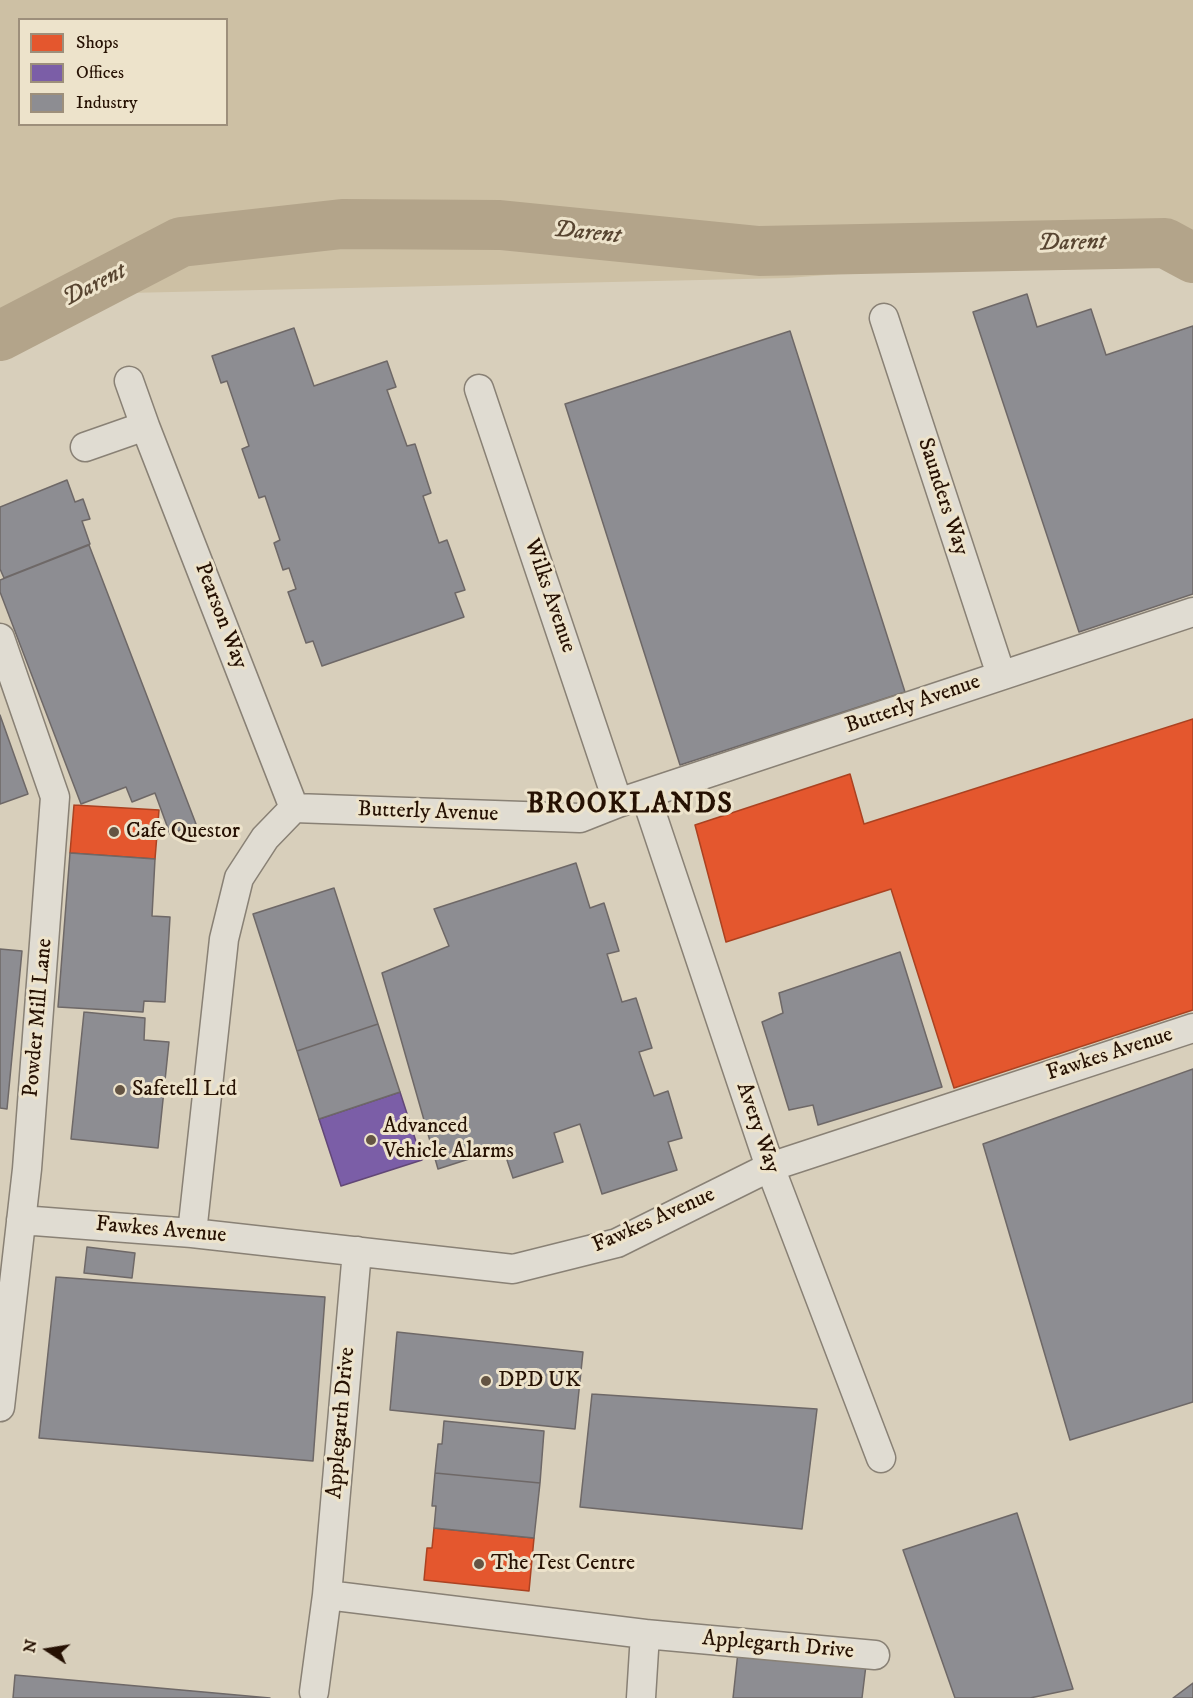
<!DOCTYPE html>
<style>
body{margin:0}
#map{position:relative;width:1193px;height:1698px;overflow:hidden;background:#d8cfbb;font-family:"IM FELL DW Pica",serif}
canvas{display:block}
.legend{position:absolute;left:18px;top:18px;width:210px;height:108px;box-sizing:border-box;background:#ede3cb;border:2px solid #9d8f7b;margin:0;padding:8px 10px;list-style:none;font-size:18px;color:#261103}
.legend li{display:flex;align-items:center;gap:12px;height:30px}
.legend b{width:30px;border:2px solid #9d8f7b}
.north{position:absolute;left:18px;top:1620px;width:60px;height:60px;-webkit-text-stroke:4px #ede3cb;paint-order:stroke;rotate:282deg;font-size:16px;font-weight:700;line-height:24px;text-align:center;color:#261103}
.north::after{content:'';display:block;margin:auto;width:21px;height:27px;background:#261103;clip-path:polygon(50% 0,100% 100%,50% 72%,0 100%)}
</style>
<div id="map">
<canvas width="1193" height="1698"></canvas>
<ul class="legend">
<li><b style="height:16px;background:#e4572e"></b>Shops</li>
<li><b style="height:16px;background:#7b5ea7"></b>Offices</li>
<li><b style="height:16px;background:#8d8d92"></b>Industry</li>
</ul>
<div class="north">N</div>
</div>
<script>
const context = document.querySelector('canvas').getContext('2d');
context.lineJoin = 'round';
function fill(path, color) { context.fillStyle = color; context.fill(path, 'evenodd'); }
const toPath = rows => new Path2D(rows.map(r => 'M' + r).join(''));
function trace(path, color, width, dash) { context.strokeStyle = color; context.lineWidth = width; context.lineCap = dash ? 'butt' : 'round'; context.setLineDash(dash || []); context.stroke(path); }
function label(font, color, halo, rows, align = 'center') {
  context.font = font + ' "IM FELL DW Pica",serif'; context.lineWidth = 6; context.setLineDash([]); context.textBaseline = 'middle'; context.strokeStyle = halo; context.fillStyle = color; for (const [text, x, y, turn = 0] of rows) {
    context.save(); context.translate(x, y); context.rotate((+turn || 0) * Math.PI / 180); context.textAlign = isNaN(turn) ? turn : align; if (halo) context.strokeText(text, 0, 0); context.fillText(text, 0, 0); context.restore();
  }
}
fill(toPath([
 [0,0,1193,0,1193,280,1169,266,980,263,788,278,128,293,0,356],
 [20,20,226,20,226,124,20,124]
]), '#cdc0a4');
const shops = toPath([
 [1193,719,1193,1010,954,1088,891,889,726,942,695,825,850,774,864,824,1193,719],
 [74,805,159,810,155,859,70,853,74,805],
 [434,1528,534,1538,529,1591,424,1580,427,1548,432,1548,434,1528]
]);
fill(shops, '#e4572e');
trace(shops, '#ab4221', 1.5);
const offices = toPath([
 [400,1092,422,1160,341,1186,319,1119,400,1092]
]);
fill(offices, '#7b5ea7');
trace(offices, '#624776', 1.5);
const industry = toPath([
 [1027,294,1037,327,1091,309,1106,355,1193,326,1193,594,1079,632,973,312,1027,294],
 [294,328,314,386,387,361,396,387,387,390,407,446,415,444,431,493,423,496,439,543,447,540,465,590,455,593,464,617,322,666,313,641,306,643,288,592,296,589,289,568,283,570,274,543,280,540,265,496,259,498,242,449,249,446,227,381,221,383,212,356,294,328],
 [790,331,905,692,680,765,565,404,790,331],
 [67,480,75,502,83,499,90,519,82,521,90,544,4,578,0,569,0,507,67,480],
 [89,545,196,824,170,834,155,793,132,802,126,787,81,804,0,592,0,580,89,545],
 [0,715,28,794,0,804,0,715],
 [70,853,155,859,152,916,170,917,165,1002,144,1001,143,1012,58,1007,70,853],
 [576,863,590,908,604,903,619,951,607,954,622,1002,636,998,652,1048,639,1052,654,1096,668,1091,682,1138,668,1142,677,1170,602,1194,580,1124,554,1133,563,1162,513,1178,503,1148,438,1169,382,973,449,946,434,909,576,863],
 [334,888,378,1024,297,1051,253,914,334,888],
 [0,949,22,951,7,1109,0,1108,0,949],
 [900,952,942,1087,818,1125,813,1105,789,1110,762,1022,783,1013,779,993,900,952],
 [84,1012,145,1018,144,1040,169,1042,158,1148,71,1139,84,1012],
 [378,1024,400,1092,319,1119,297,1051,378,1024],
 [1193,1069,1193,1402,1070,1440,983,1144,1193,1069],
 [87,1247,135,1253,132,1278,84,1273,87,1247],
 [56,1277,325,1297,313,1461,39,1438,56,1277],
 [397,1332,583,1352,575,1429,390,1410,397,1332],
 [592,1394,817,1409,802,1529,580,1507,592,1394],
 [444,1421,544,1431,540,1483,435,1473,438,1444,442,1444,444,1421],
 [435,1473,540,1483,534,1538,434,1528,436,1506,432,1506,435,1473],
 [1017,1513,1073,1689,1030,1698,955,1698,903,1550,1017,1513],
 [738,1652,866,1665,862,1698,733,1698,738,1652],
 [15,1675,270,1698,13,1698,15,1675],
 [1193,1683,1193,1698,1173,1698,1193,1683]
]);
fill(industry, '#8d8d92');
trace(industry, '#6e6867', 1.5);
trace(toPath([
 [0,336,181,242,342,224,500,225,759,251,1165,243,1193,258]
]), '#b3a48a', 50);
const minor = toPath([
 [884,318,1001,675],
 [129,381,145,426],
 [479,389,618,803],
 [85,447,145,426,294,808],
 [0,638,55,797,27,1169,0,1407],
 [645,794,770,1167,881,1458],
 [21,1220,192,1233,513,1269,617,1243,770,1167,1193,1028],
 [192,1233,224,939,239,878,265,838,294,808,580,818,618,803,1193,612],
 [357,1251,327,1595,645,1634,641,1698],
 [645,1634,875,1655],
 [314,1692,327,1595]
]);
trace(minor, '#898175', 31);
trace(minor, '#e0dcd2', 28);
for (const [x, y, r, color] of [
 [114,832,6,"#645443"],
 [120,1090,6,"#645443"],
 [371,1140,6,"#645443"],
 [486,1381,6,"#645443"],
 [479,1564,6,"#645443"]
]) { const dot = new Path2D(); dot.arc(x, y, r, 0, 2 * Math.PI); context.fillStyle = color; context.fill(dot); trace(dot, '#ede3cb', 2); }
label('22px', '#261103', '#ede3cb', [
 ["Saunders Way",942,497,72],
 ["Wilks Avenue",549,596,71],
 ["Pearson Way",220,616,69],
 ["Butterly Avenue",913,705,-19],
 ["Butterly Avenue",428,813,2],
 ["Powder Mill Lane",39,1018,-85],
 ["Fawkes Avenue",1110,1055,-18],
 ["Avery Way",757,1128,71],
 ["Fawkes Avenue",654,1221,-24],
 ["Fawkes Avenue",161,1231,5],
 ["Applegarth Drive",342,1423,-85],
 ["Applegarth Drive",778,1646,5]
]);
label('22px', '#261103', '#ede3cb', [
 ["Cafe Questor",126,832],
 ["Safetell Ltd",132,1090],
 ["Advanced",383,1127],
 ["Vehicle Alarms",383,1152],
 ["DPD UK",498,1381],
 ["The Test Centre",491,1564]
], 'left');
label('italic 24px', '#584531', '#ede3cb', [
 ["Darent",587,234,6],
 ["Darent",1072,244,-1],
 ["Darent",95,286,-27]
]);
context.letterSpacing = '1.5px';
label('bold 28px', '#261103', '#ede3cb', [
 ["BROOKLANDS",630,806]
]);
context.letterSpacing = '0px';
</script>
